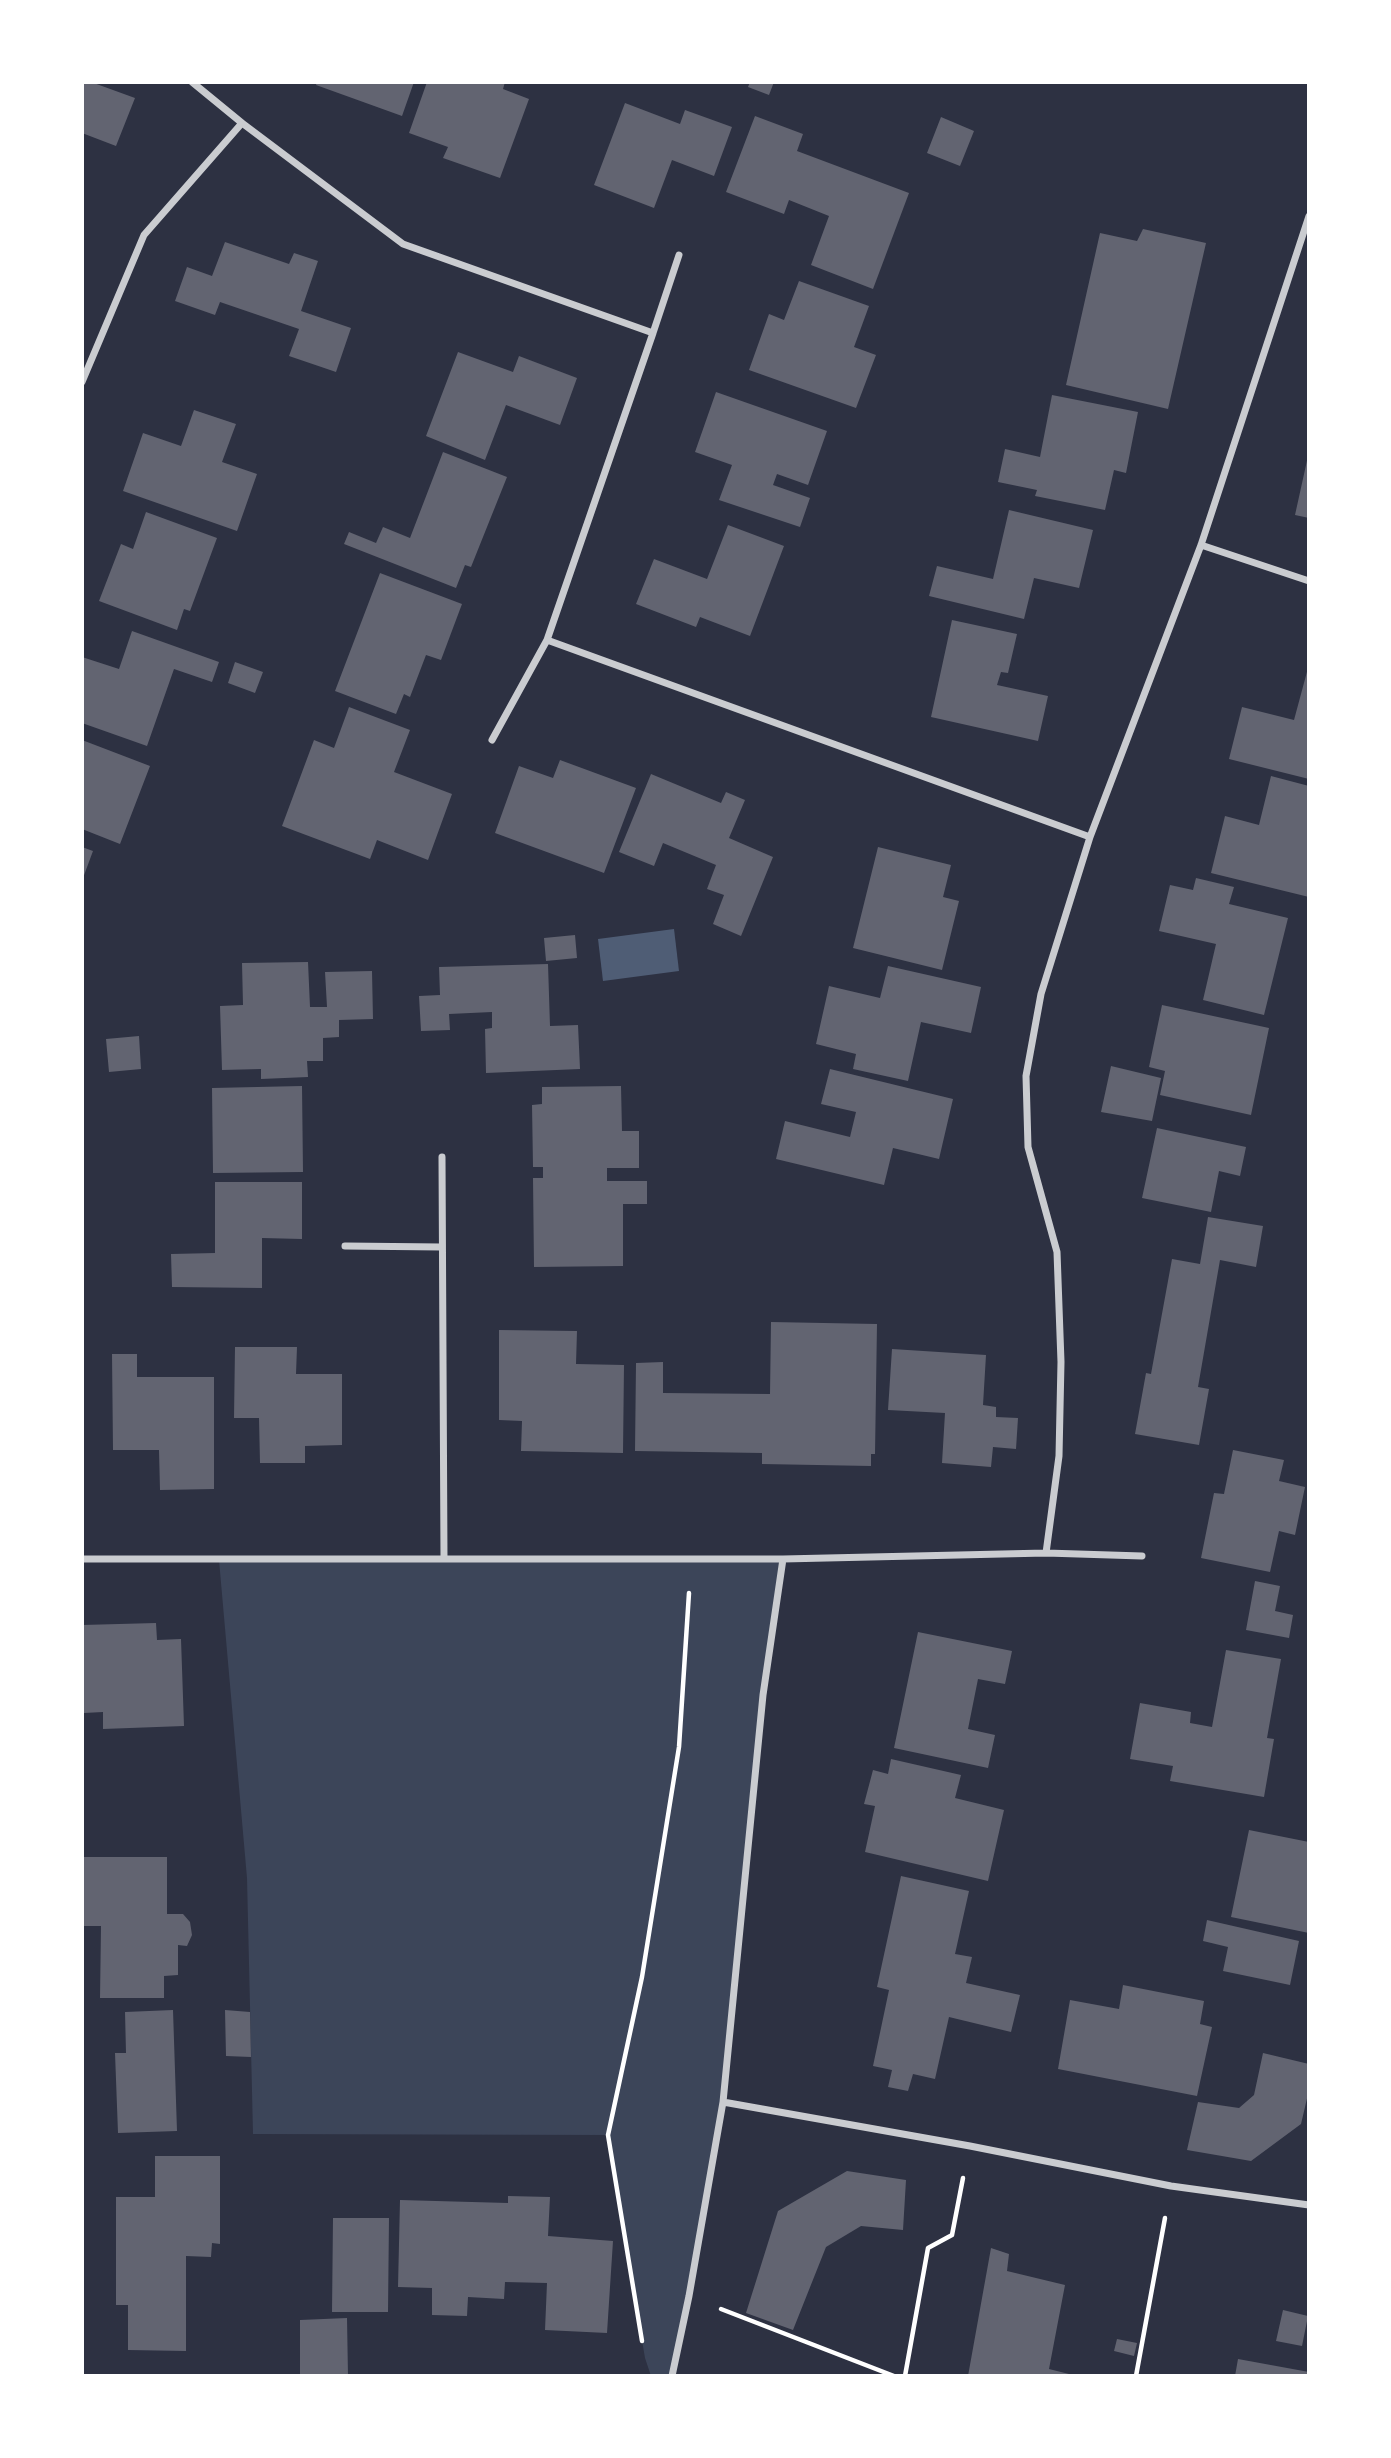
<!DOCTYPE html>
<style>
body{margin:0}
#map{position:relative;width:1391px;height:2458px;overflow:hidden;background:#2d3142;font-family:"Space Grotesk",sans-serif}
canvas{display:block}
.frame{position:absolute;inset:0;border:84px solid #fff;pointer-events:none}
</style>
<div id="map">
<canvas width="1391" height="2458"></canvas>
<div class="frame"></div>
</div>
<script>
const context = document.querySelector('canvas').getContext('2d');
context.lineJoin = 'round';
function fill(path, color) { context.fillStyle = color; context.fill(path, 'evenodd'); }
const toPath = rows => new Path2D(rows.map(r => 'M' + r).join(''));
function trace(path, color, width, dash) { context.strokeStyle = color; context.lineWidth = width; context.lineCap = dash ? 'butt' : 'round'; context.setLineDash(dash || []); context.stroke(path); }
fill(toPath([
 [783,1559,763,1695,723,2102,672,2376,651,2376,645,2358,607,2135,253,2134,247,1878,219,1560]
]), '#3c4559');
fill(toPath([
 [674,929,679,971,603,981,598,939]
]), '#4f5d75');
fill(toPath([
 [84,82,91,82,135,98,116,146,82,133],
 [317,82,414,82,402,116,316,85],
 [427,82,505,82,503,89,529,99,500,178,443,158,448,147,409,133],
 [750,82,774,82,769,95,748,87],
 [625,103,680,124,685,110,732,127,714,176,672,160,654,208,594,185],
 [755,116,803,134,797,151,909,193,873,289,811,265,829,216,789,200,784,214,726,192],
 [941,117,974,131,960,166,927,153],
 [1143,229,1206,243,1168,409,1066,385,1100,233,1137,241],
 [225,242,289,264,294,253,318,261,301,311,351,328,336,372,289,356,299,329,220,302,215,315,175,301,187,267,212,276],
 [799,281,869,306,854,347,876,355,856,408,749,370,769,314,784,320],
 [458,352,513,372,519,356,577,378,560,425,506,405,485,460,426,436],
 [716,392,827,431,808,485,777,474,773,485,810,498,800,527,719,500,732,465,695,452],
 [1052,395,1138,412,1126,473,1114,470,1105,510,1035,496,1037,490,998,482,1005,449,1040,457],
 [194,410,236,424,222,462,257,474,237,531,123,491,143,433,181,446],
 [443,452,507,477,471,567,465,565,456,588,344,544,349,532,376,543,383,527,410,538],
 [1308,456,1309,456,1309,518,1295,515],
 [1009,510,1093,530,1079,588,1034,578,1024,619,929,596,937,566,993,579],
 [146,512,217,538,190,611,184,609,177,630,99,601,121,544,133,549],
 [728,525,784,546,750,636,700,617,696,627,636,604,654,559,707,579],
 [380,573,462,604,441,660,426,655,410,697,404,694,396,714,335,691],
 [952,620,1017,634,1008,673,1001,672,997,685,1048,696,1038,741,931,717],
 [132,631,219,662,212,682,174,669,147,746,82,723,82,657,119,669],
 [235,662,263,672,255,693,228,683],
 [1308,668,1309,779,1229,759,1242,707,1294,720],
 [349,707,410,730,394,772,452,794,428,860,377,840,370,859,282,826,314,740,334,748],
 [82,740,150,766,120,844,82,829],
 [560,760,636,788,604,873,495,833,519,766,553,778],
 [651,774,721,803,726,792,745,800,729,838,773,857,741,936,713,924,724,895,707,889,716,865,663,843,654,866,619,852],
 [1271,776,1309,786,1309,897,1211,873,1225,816,1259,825],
 [82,847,93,851,83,878,82,878],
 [878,847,951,865,943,897,959,901,942,970,853,948],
 [1196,878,1234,887,1229,904,1288,918,1264,1015,1203,1000,1216,944,1159,931,1170,885,1193,890],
 [575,935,577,958,546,961,544,938],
 [308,962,310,1007,327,1007,325,972,372,971,373,1019,339,1020,339,1037,323,1038,323,1061,307,1061,308,1077,261,1079,261,1069,222,1070,220,1006,243,1005,242,963],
 [548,964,550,1026,578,1025,580,1069,486,1073,485,1029,492,1028,492,1012,449,1014,450,1030,421,1031,419,996,440,995,439,967],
 [888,966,981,987,971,1033,921,1022,908,1081,853,1069,856,1054,816,1044,829,986,880,998],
 [1162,1005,1269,1028,1251,1115,1160,1095,1165,1071,1149,1067],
 [139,1036,141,1069,109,1072,106,1039],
 [1111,1066,1161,1078,1152,1121,1101,1112],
 [830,1069,953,1099,939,1159,893,1148,884,1185,776,1159,785,1121,850,1137,856,1112,821,1104],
 [302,1086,303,1172,213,1173,212,1088],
 [621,1086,622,1131,639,1131,639,1168,607,1168,607,1181,647,1181,647,1204,623,1204,623,1266,534,1267,533,1178,543,1178,543,1167,533,1167,532,1105,542,1104,542,1087],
 [1157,1128,1246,1147,1240,1176,1219,1171,1211,1212,1142,1198],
 [215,1182,302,1182,302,1239,262,1238,262,1288,172,1287,171,1254,215,1253],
 [1208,1217,1263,1226,1256,1267,1220,1260,1198,1387,1209,1389,1199,1445,1135,1434,1146,1373,1151,1374,1172,1259,1200,1264],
 [771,1322,877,1324,875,1454,871,1454,871,1466,762,1464,762,1453,635,1451,636,1363,663,1362,663,1393,770,1394],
 [499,1330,577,1331,576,1364,624,1365,623,1453,521,1451,522,1421,499,1420],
 [235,1347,297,1347,296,1374,342,1374,342,1445,305,1446,305,1463,260,1463,259,1418,234,1418],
 [892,1349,986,1355,983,1405,996,1407,996,1417,1018,1418,1016,1449,993,1447,991,1467,942,1463,945,1413,888,1410],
 [112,1354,137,1354,137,1377,214,1377,214,1489,160,1490,159,1450,113,1450],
 [1233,1450,1284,1460,1279,1481,1305,1487,1295,1535,1279,1531,1270,1572,1201,1558,1214,1493,1224,1494],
 [1255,1581,1280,1586,1275,1611,1293,1615,1289,1638,1246,1630],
 [156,1623,157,1640,181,1639,184,1726,103,1729,103,1712,84,1713,82,1625],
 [918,1632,1012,1651,1005,1684,978,1679,968,1729,995,1735,988,1768,894,1748],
 [1226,1650,1281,1659,1267,1738,1274,1739,1264,1797,1170,1781,1173,1766,1130,1759,1140,1703,1191,1712,1190,1723,1212,1727],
 [891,1759,961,1775,955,1798,1004,1810,988,1881,865,1852,875,1806,864,1804,873,1770,888,1774],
 [1249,1830,1309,1842,1309,1933,1231,1917],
 [82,1857,167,1857,167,1914,183,1914,190,1922,192,1935,187,1946,178,1945,178,1975,164,1976,164,1998,100,1998,101,1926,82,1926],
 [901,1876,969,1891,955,1954,972,1957,966,1983,1020,1995,1011,2032,949,2017,935,2079,913,2074,908,2091,888,2087,892,2070,873,2066,889,1990,877,1987],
 [1207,1920,1299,1941,1290,1985,1223,1971,1228,1947,1203,1941],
 [1123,1985,1204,2001,1200,2024,1212,2027,1197,2096,1058,2069,1070,2000,1119,2009],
 [173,2010,177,2131,118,2133,115,2053,126,2053,125,2012],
 [225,2010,250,2012,251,2057,226,2056],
 [1263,2053,1309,2064,1309,2090,1301,2124,1251,2161,1187,2150,1198,2102,1239,2108,1254,2095],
 [155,2156,220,2156,220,2244,212,2243,211,2257,186,2256,186,2351,128,2350,128,2305,116,2305,116,2197,155,2197],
 [847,2171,906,2180,903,2230,861,2226,826,2247,793,2330,746,2313,778,2211],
 [508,2196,550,2197,548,2236,613,2241,607,2333,545,2330,547,2283,505,2282,504,2299,468,2297,467,2316,432,2315,432,2288,398,2287,400,2200,508,2203],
 [333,2218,389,2218,388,2312,332,2312],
 [991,2248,1009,2254,1007,2271,1065,2285,1049,2369,1077,2376,968,2376],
 [1283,2310,1308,2316,1302,2346,1276,2341],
 [347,2318,348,2376,300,2376,300,2320],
 [1117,2339,1137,2343,1134,2356,1114,2351],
 [1238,2359,1309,2372,1309,2376,1235,2376]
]), '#626471');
trace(toPath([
 [721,2309,894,2376],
 [642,2341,608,2135,642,1977,679,1747,689,1593],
 [905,2376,928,2248,952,2235,963,2178],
 [1136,2376,1165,2218]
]), '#fff', 4.5);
trace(toPath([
 [192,82,242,123,403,244,653,333,547,640,1090,837],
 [653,333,679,255],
 [82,382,144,235,242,123],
 [1201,545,1309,581],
 [492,740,547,640],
 [442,1157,444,1559],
 [345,1246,441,1247],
 [1046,1553,1142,1556],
 [82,1559,783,1559],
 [723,2102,970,2146,1171,2186,1309,2205],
 [672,2376,689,2296,723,2102,763,1695,783,1559,1046,1553,1059,1456,1061,1362,1057,1252,1028,1147,1026,1076,1041,994,1090,837,1201,545,1309,216]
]), '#caccd0', 7);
</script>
